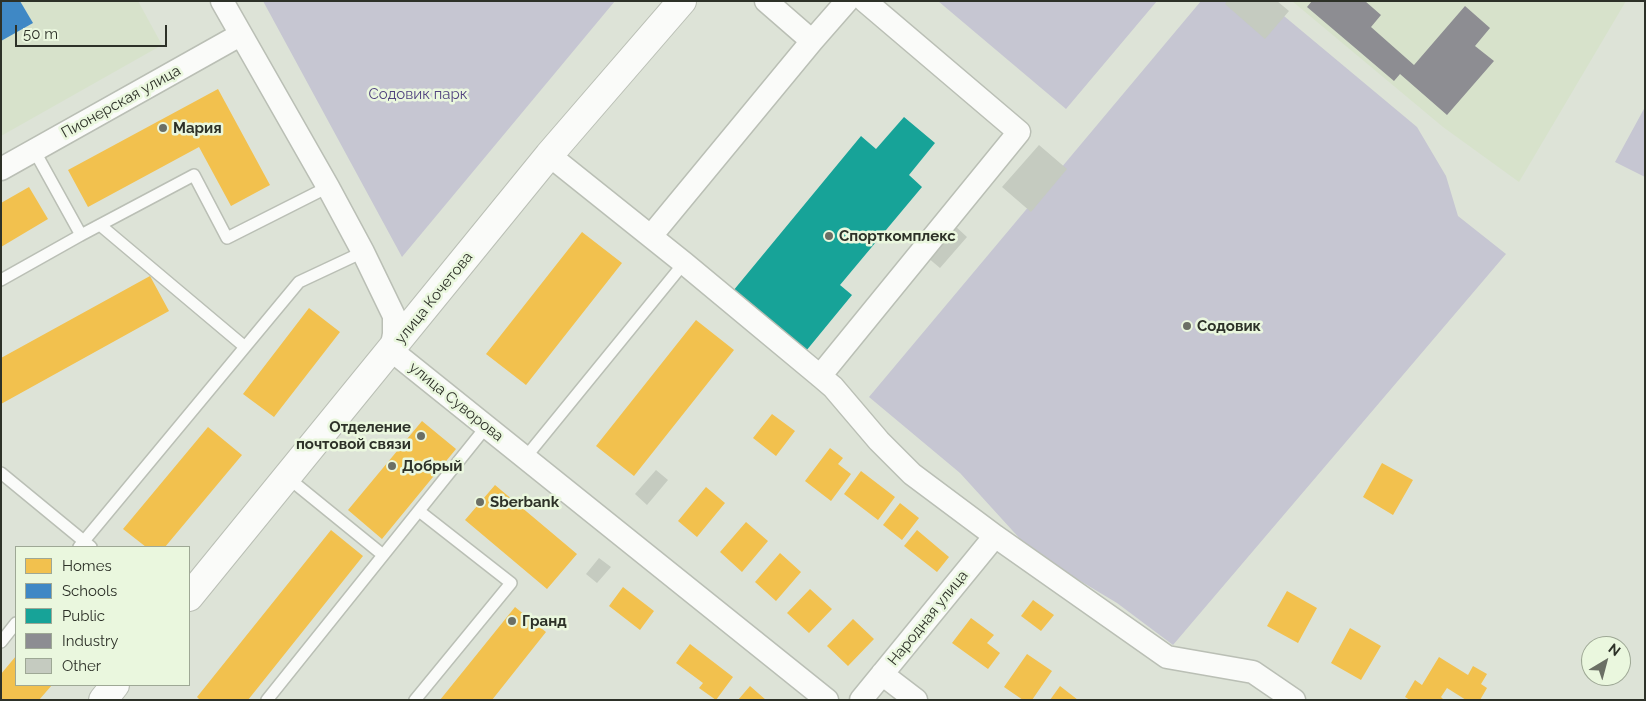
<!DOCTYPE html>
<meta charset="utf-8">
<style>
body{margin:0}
#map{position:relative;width:1646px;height:701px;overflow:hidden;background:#dde3d7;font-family:Raleway,sans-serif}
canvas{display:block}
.frame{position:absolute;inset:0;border:2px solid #2d3128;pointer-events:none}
.legend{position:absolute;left:15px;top:546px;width:175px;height:140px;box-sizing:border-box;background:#eaf7de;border:1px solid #9ea895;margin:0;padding:6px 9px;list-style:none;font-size:15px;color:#2d3128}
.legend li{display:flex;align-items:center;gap:10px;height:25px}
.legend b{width:25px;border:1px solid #9ea895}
.north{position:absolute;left:1581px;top:636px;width:50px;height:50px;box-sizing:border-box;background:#eaf7de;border:1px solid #9ea895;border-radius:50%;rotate:37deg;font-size:14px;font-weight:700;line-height:20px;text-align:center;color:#2d3128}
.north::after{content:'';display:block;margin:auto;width:18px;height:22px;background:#6b6f65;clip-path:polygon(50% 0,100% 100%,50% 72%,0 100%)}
.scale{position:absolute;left:15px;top:25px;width:152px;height:22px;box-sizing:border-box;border:2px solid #2d3128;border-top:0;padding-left:6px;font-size:15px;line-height:18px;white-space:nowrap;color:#2d3128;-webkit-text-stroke:4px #eaf7de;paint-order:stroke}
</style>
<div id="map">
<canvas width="1646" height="701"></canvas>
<div class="frame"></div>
<ul class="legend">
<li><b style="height:14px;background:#f2c14e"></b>Homes</li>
<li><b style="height:14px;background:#3f88c5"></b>Schools</li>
<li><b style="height:14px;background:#17a398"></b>Public</li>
<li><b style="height:14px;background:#8d8d92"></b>Industry</li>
<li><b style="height:14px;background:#c5cbc0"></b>Other</li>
</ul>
<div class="north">N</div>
<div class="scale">50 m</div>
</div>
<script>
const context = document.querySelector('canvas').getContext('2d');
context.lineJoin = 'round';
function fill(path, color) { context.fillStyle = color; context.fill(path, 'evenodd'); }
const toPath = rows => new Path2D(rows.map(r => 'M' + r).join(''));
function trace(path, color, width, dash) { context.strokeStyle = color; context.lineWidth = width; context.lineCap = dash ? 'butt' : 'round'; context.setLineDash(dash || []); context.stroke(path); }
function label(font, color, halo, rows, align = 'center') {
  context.font = font + ' Raleway,sans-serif'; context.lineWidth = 5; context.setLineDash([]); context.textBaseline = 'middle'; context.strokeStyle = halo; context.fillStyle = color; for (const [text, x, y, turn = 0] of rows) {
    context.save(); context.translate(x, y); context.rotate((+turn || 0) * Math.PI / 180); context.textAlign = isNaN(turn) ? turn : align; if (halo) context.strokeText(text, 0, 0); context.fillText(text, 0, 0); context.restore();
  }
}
fill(toPath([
 [1,1,138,1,162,45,1,136],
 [1292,1,1626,1,1519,182,1443,127]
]), '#d7e2cb');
fill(toPath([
 [263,1,615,1,402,257],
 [938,1,1157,1,1066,109],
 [1201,1,1266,1,1417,127,1446,176,1458,216,1506,254,1173,645,1117,603,1032,552,960,473,869,397],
 [1645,107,1645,177,1615,162]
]), '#c6c6d2');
fill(toPath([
 [218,89,270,185,231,206,199,147,88,207,68,170],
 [29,187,48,219,1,247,1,203],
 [582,232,622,263,526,385,486,354],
 [150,276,169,311,1,404,1,358],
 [309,308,340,332,274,417,243,394],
 [696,320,734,350,634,476,596,446],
 [772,414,795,431,776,456,753,438],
 [422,421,456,449,382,539,348,510],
 [208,427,242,455,165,547,146,547,123,529],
 [830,448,843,458,838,464,851,474,831,501,805,481],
 [1382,463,1413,480,1393,515,1363,497],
 [861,471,895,497,878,520,844,494],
 [495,485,577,554,547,589,465,520],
 [706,487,725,503,697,537,678,521],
 [900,503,919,518,902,540,883,525],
 [746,522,768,541,742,572,720,552],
 [331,530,363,556,248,700,200,700,197,697],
 [917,530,949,557,937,572,904,546],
 [780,553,801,572,776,601,755,582],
 [623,587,654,611,640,630,609,606],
 [810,589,832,609,809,633,787,613],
 [1287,591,1317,608,1298,643,1267,626],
 [1033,600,1054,615,1041,631,1021,616],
 [515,607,546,632,492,700,440,700],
 [971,618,994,635,987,643,1000,653,988,669,952,643],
 [853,619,874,639,848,666,827,646],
 [1350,628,1381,646,1361,680,1331,663],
 [690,644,733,677,716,700,699,688,703,683,676,663],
 [1027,654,1052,671,1032,700,1023,700,1004,687],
 [16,656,16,685,52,685,39,700,1,699,1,674],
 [1439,657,1468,675,1473,666,1487,674,1481,684,1487,688,1480,700,1466,700,1447,688,1441,697,1444,700,1410,700,1405,697,1415,680,1422,685],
 [750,686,766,700,738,700],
 [1060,686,1078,700,1050,700]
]), '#f2c14e');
fill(toPath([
 [1,1,20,1,33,23,1,41]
]), '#3f88c5');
fill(toPath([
 [904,117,935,143,909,175,922,187,840,285,852,295,806,351,733,291,861,136,876,149]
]), '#17a398');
fill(toPath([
 [1312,1,1365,1,1381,15,1371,27,1414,65,1465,6,1490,28,1475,46,1494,61,1447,115,1400,74,1394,81,1307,7]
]), '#8d8d92');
fill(toPath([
 [1227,1,1277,1,1289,11,1265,39,1225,4],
 [1039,145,1067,169,1031,212,1002,187],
 [954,225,967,237,940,268,927,257],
 [656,470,668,480,647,505,635,494],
 [599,558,611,567,597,583,586,574]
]), '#c5cbc0');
const lane = toPath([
 [34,150,81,235],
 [100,225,245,347],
 [1,280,81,235,194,175,227,238,328,187],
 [525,458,684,263],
 [1,473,91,547],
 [287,477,383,555],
 [79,547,299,282,363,252],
 [1,642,16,623],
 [267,700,486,427],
 [415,700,511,583,419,511]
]);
const street = toPath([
 [222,1,328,187,363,252,394,316,394,334,391,350,827,700],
 [766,1,812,41,847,1],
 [549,155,684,263,820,376,833,387,879,441,912,474,995,536,1167,657,1253,672,1294,700],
 [1,169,240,35],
 [651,236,812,41],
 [820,376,1019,132,865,1],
 [882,674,916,700],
 [861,700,995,536]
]);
const primary = toPath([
 [189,597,549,155,682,1],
 [103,700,115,685]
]);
trace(lane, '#babfb5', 14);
trace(street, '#babfb5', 25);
trace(primary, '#babfb5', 30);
trace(lane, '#fafbf9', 11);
trace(street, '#fafbf9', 22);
trace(primary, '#fafbf9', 28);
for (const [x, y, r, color] of [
 [163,128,5,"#6b6f65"],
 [829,236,5,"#6b6f65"],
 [1187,326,5,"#6b6f65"],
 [421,436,5,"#6b6f65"],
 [392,466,5,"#6b6f65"],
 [480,502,5,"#6b6f65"],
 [512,621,5,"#6b6f65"]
]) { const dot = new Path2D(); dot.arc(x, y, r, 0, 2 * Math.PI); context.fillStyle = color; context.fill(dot); trace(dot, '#eaf7de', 2); }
label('15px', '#51447f', '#eaf7de', [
 ["Содовик парк",418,94]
]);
label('15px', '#2d3128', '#eaf7de', [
 ["Пионерская улица",121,102,-29],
 ["улица Кочетова",434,298,-51],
 ["улица Суворова",456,402,39],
 ["Народная улица",928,618,-51]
]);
label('bold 15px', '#2d3128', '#eaf7de', [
 ["Мария",173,128],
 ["Спорткомплекс",839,236],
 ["Содовик",1197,326],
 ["Отделение",411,427,"right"],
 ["почтовой связи",411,444,"right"],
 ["Добрый",402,466],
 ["Sberbank",490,502],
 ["Гранд",522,621]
], 'left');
</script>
